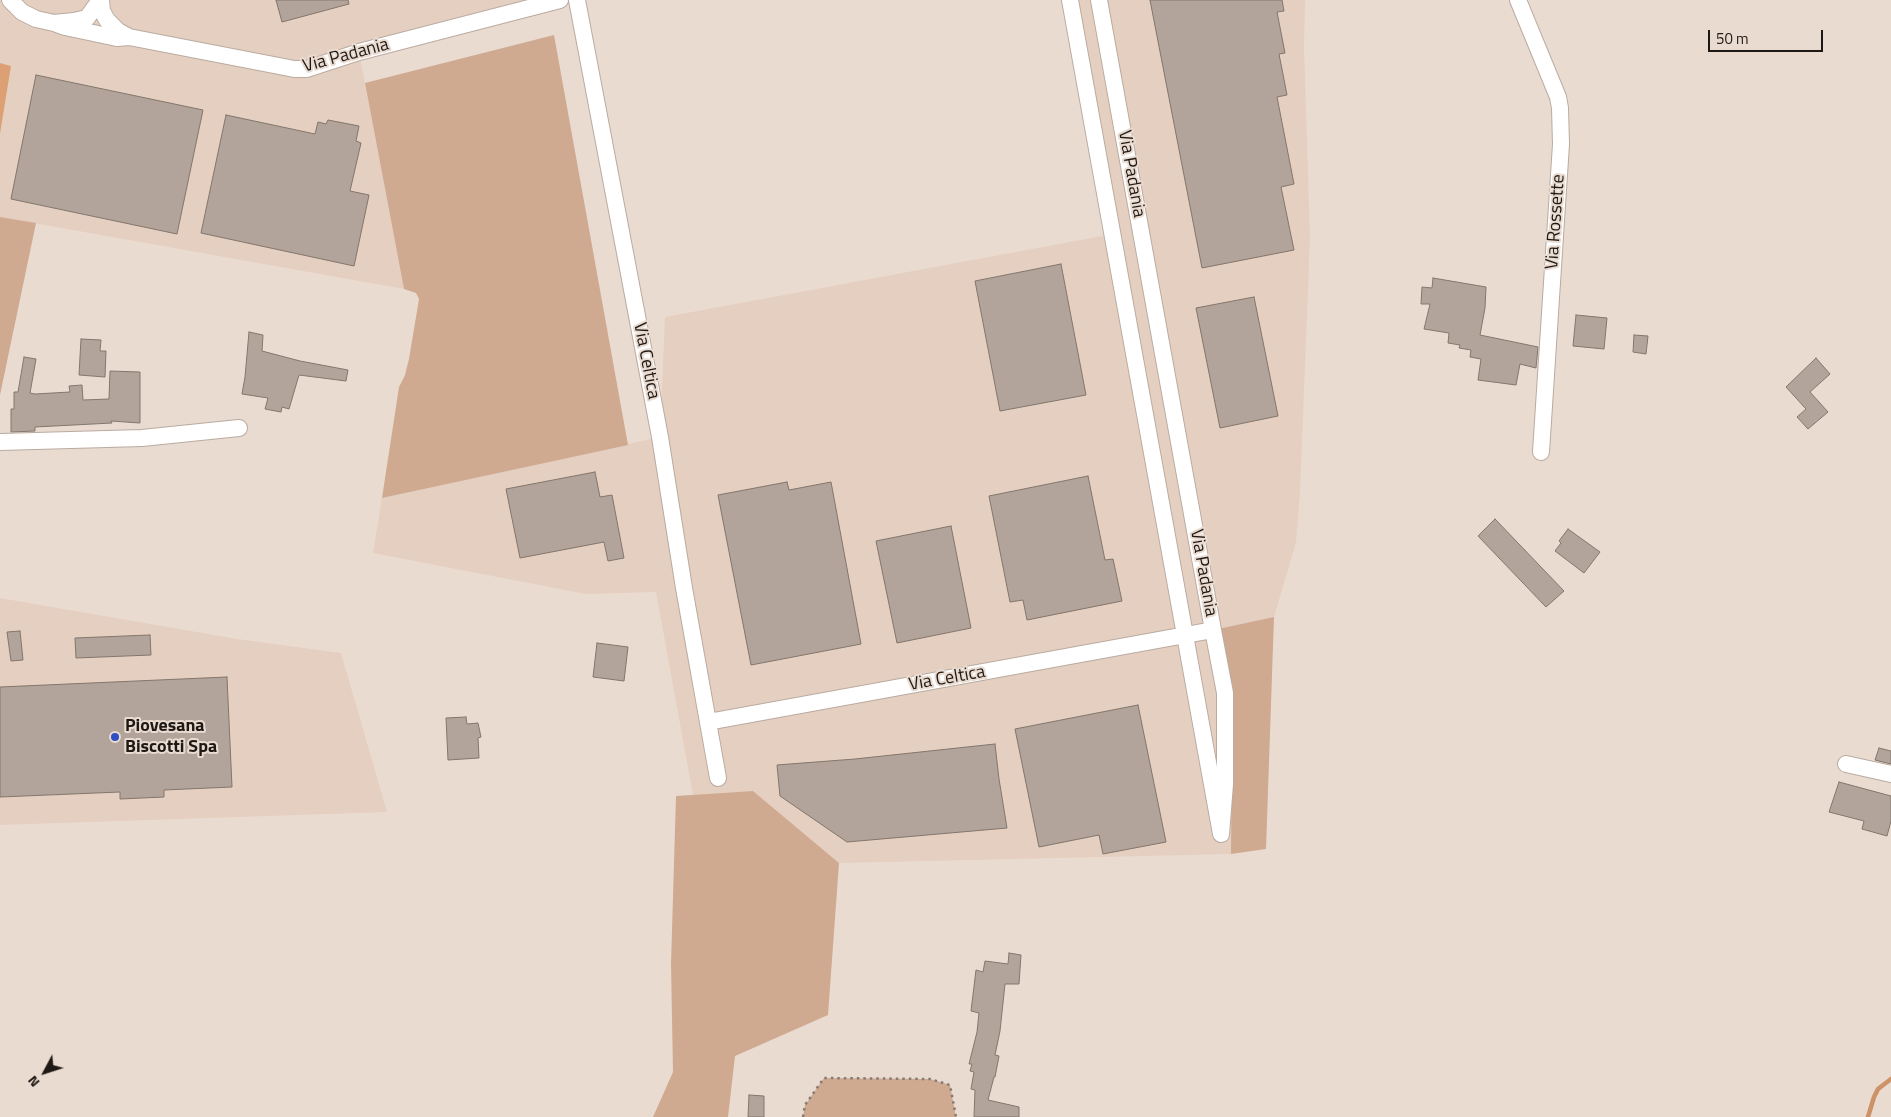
<!DOCTYPE html>
<style>
body{margin:0}
#map{position:relative;width:1891px;height:1117px;overflow:hidden;background:#eadbd1;font-family:"Titillium Web",sans-serif}
canvas{display:block}
.north{position:absolute;left:20px;top:1047px;width:50px;height:50px;-webkit-text-stroke:4px #eadbd1;paint-order:stroke;rotate:230deg;font-size:14px;font-weight:700;line-height:20px;text-align:center;color:#1e1915}
.north::after{content:'';display:block;margin:auto;width:18px;height:22px;background:#1e1915;clip-path:polygon(50% 0,100% 100%,50% 72%,0 100%)}
.scale{position:absolute;left:1708px;top:30px;width:115px;height:22px;box-sizing:border-box;border:2px solid #1e1915;border-top:0;padding-left:6px;font-size:15px;line-height:18px;white-space:nowrap;color:#1e1915;-webkit-text-stroke:4px #eadbd1;paint-order:stroke}
</style>
<div id="map">
<canvas width="1891" height="1117"></canvas>
<div class="north">N</div>
<div class="scale">50 m</div>
</div>
<script>
const context = document.querySelector('canvas').getContext('2d');
context.lineJoin = 'round';
function fill(path, color) { context.fillStyle = color; context.fill(path, 'evenodd'); }
const toPath = rows => new Path2D(rows.map(r => 'M' + r).join(''));
function trace(path, color, width, dash) { context.strokeStyle = color; context.lineWidth = width; context.lineCap = dash ? 'butt' : 'round'; context.setLineDash(dash || []); context.stroke(path); }
function label(font, color, halo, rows, align = 'center') {
  context.font = font + ' "Titillium Web",sans-serif'; context.lineWidth = 4; context.setLineDash([]); context.textBaseline = 'middle'; context.strokeStyle = halo; context.fillStyle = color; for (const [text, x, y, turn = 0] of rows) {
    context.save(); context.translate(x, y); context.rotate((+turn || 0) * Math.PI / 180); context.textAlign = isNaN(turn) ? turn : align; if (halo) context.strokeText(text, 0, 0); context.fillText(text, 0, 0); context.restore();
  }
}
fill(toPath([
 [0,0,560,0,359,52,404,289,0,217,0,134,11,66,0,63],
 [1070,0,1305,0,1304,47,1310,237,1300,493,1296,542,1274,617,1213,630,1232,704,1231,854,839,863,753,791,693,795,656,592,586,594,373,553,382,498,660,437,665,317,1113,234],
 [0,598,237,639,341,653,387,812,0,825]
]), '#e5cfc0');
fill(toPath([
 [554,35,628,445,382,498,399,387,405,375,409,359,419,299,416,293,404,289,365,83],
 [0,217,36,223,0,395],
 [1274,617,1266,849,1231,854,1232,704,1213,630],
 [753,791,839,863,828,1015,735,1056,728,1117,653,1117,673,1072,671,964,676,796],
 [824,1078,930,1079,950,1085,956,1117,803,1117,805,1105]
]), '#cfaa90');
fill(toPath([
 [0,63,11,66,0,134]
]), '#dca074');
trace(toPath([
 [1868,1117,1874,1097,1878,1089,1891,1079]
]), '#cd9267', 4.5);
const building = toPath([
 [276,0,348,0,349,4,282,22,276,0],
 [1150,0,1282,0,1284,11,1277,12,1285,53,1279,54,1287,95,1277,97,1294,184,1281,187,1294,250,1202,268,1150,0],
 [36,75,203,110,177,234,11,199,36,75],
 [226,115,315,134,318,122,326,124,328,120,359,126,356,141,361,143,350,191,369,195,354,266,201,233,226,115],
 [1061,264,1086,395,1000,411,975,281,1061,264],
 [1433,278,1486,287,1485,308,1480,335,1538,347,1536,368,1520,364,1516,385,1478,380,1481,359,1470,357,1471,350,1459,348,1460,345,1448,343,1449,333,1424,329,1430,304,1421,304,1422,287,1432,288,1433,278],
 [1254,297,1278,416,1220,428,1196,308,1254,297],
 [1576,315,1607,318,1604,349,1573,346,1576,315],
 [249,332,263,335,262,351,300,361,348,370,346,381,299,375,289,409,282,407,281,412,265,409,268,398,242,394,245,377,249,332],
 [1634,335,1648,336,1646,354,1633,352,1634,335],
 [81,339,101,340,100,351,106,351,105,377,79,375,81,339],
 [24,357,36,359,30,393,35,394,70,392,69,386,82,385,83,400,109,399,110,371,140,372,140,423,111,421,112,423,35,427,35,431,11,432,11,409,14,409,14,392,18,392,24,357],
 [1816,358,1830,374,1810,392,1828,412,1808,429,1797,417,1806,409,1786,387,1816,358],
 [595,472,600,497,612,495,624,558,608,561,604,542,520,558,506,489,595,472],
 [1088,476,1105,560,1113,559,1122,601,1027,620,1023,600,1010,602,989,496,1088,476],
 [787,482,789,490,831,482,861,644,751,665,718,495,787,482],
 [1495,519,1564,591,1546,607,1478,536,1495,519],
 [951,526,971,628,897,643,876,541,951,526],
 [1568,529,1600,552,1584,573,1555,551,1561,543,1559,541,1568,529],
 [20,631,23,660,11,661,7,632,20,631],
 [150,635,151,655,76,658,75,638,150,635],
 [597,643,628,647,624,681,593,677,597,643],
 [227,677,232,787,164,790,164,797,120,799,120,792,0,797,0,687,227,677],
 [1138,705,1166,842,1103,854,1099,835,1039,847,1015,729,1138,705],
 [466,717,467,724,478,723,481,737,478,738,479,758,448,760,446,718,466,717],
 [995,744,999,779,1007,828,847,842,780,796,777,765,855,759,995,744],
 [1879,748,1891,751,1891,764,1875,760,1879,748],
 [1839,782,1891,796,1891,821,1887,836,1862,829,1864,821,1829,812,1839,782],
 [1009,953,1021,955,1019,984,1005,984,1000,1031,995,1055,999,1056,995,1077,994,1077,988,1100,1019,1107,1019,1117,974,1117,975,1090,971,1089,974,1072,970,1071,972,1064,969,1064,977,1032,979,1013,971,1011,976,970,983,972,985,961,1008,964,1009,953],
 [749,1095,764,1096,764,1117,748,1117,749,1095]
]);
fill(building, '#b2a49a');
trace(building, '#83766c', 1);
const minor = toPath([
 [10,0,22,12,36,19,54,23,74,21,87,18,100,0],
 [577,0,660,437,684,588,718,778],
 [1070,0,1221,834,1225,784,1225,693,1213,630],
 [1518,0,1558,97,1560,108,1561,144,1541,452],
 [54,23,65,27,117,38,129,37,118,31,107,20,102,11,101,0],
 [129,37,279,66,294,69,307,69,359,52,560,0],
 [0,442,142,438,239,428],
 [708,722,1213,630,1099,0],
 [1846,764,1891,774]
]);
trace(minor, '#baaba1', 18);
trace(toPath([
 [803,1117,805,1105,824,1078,930,1079,950,1085,956,1117]
]), '#857b74', 2.5, [2.5, 4]);
trace(minor, '#fff', 16);
for (const [x, y, r, color] of [
 [115,737,5,"#2f4ebf"]
]) { const dot = new Path2D(); dot.arc(x, y, r, 0, 2 * Math.PI); context.fillStyle = color; context.fill(dot); trace(dot, '#eadbd1', 2); }
label('18px', '#1e1915', '#eadbd1', [
 ["Via Padania",346,56,-15],
 ["Via Padania",1131,174,80],
 ["Via Rossette",1556,222,-86],
 ["Via Celtica",646,361,79],
 ["Via Padania",1203,573,80],
 ["Via Celtica",947,679,-10]
]);
label('bold 18px', '#1e1915', '#eadbd1', [
 ["Piovesana",125,727],
 ["Biscotti Spa",125,748]
], 'left');
</script>
